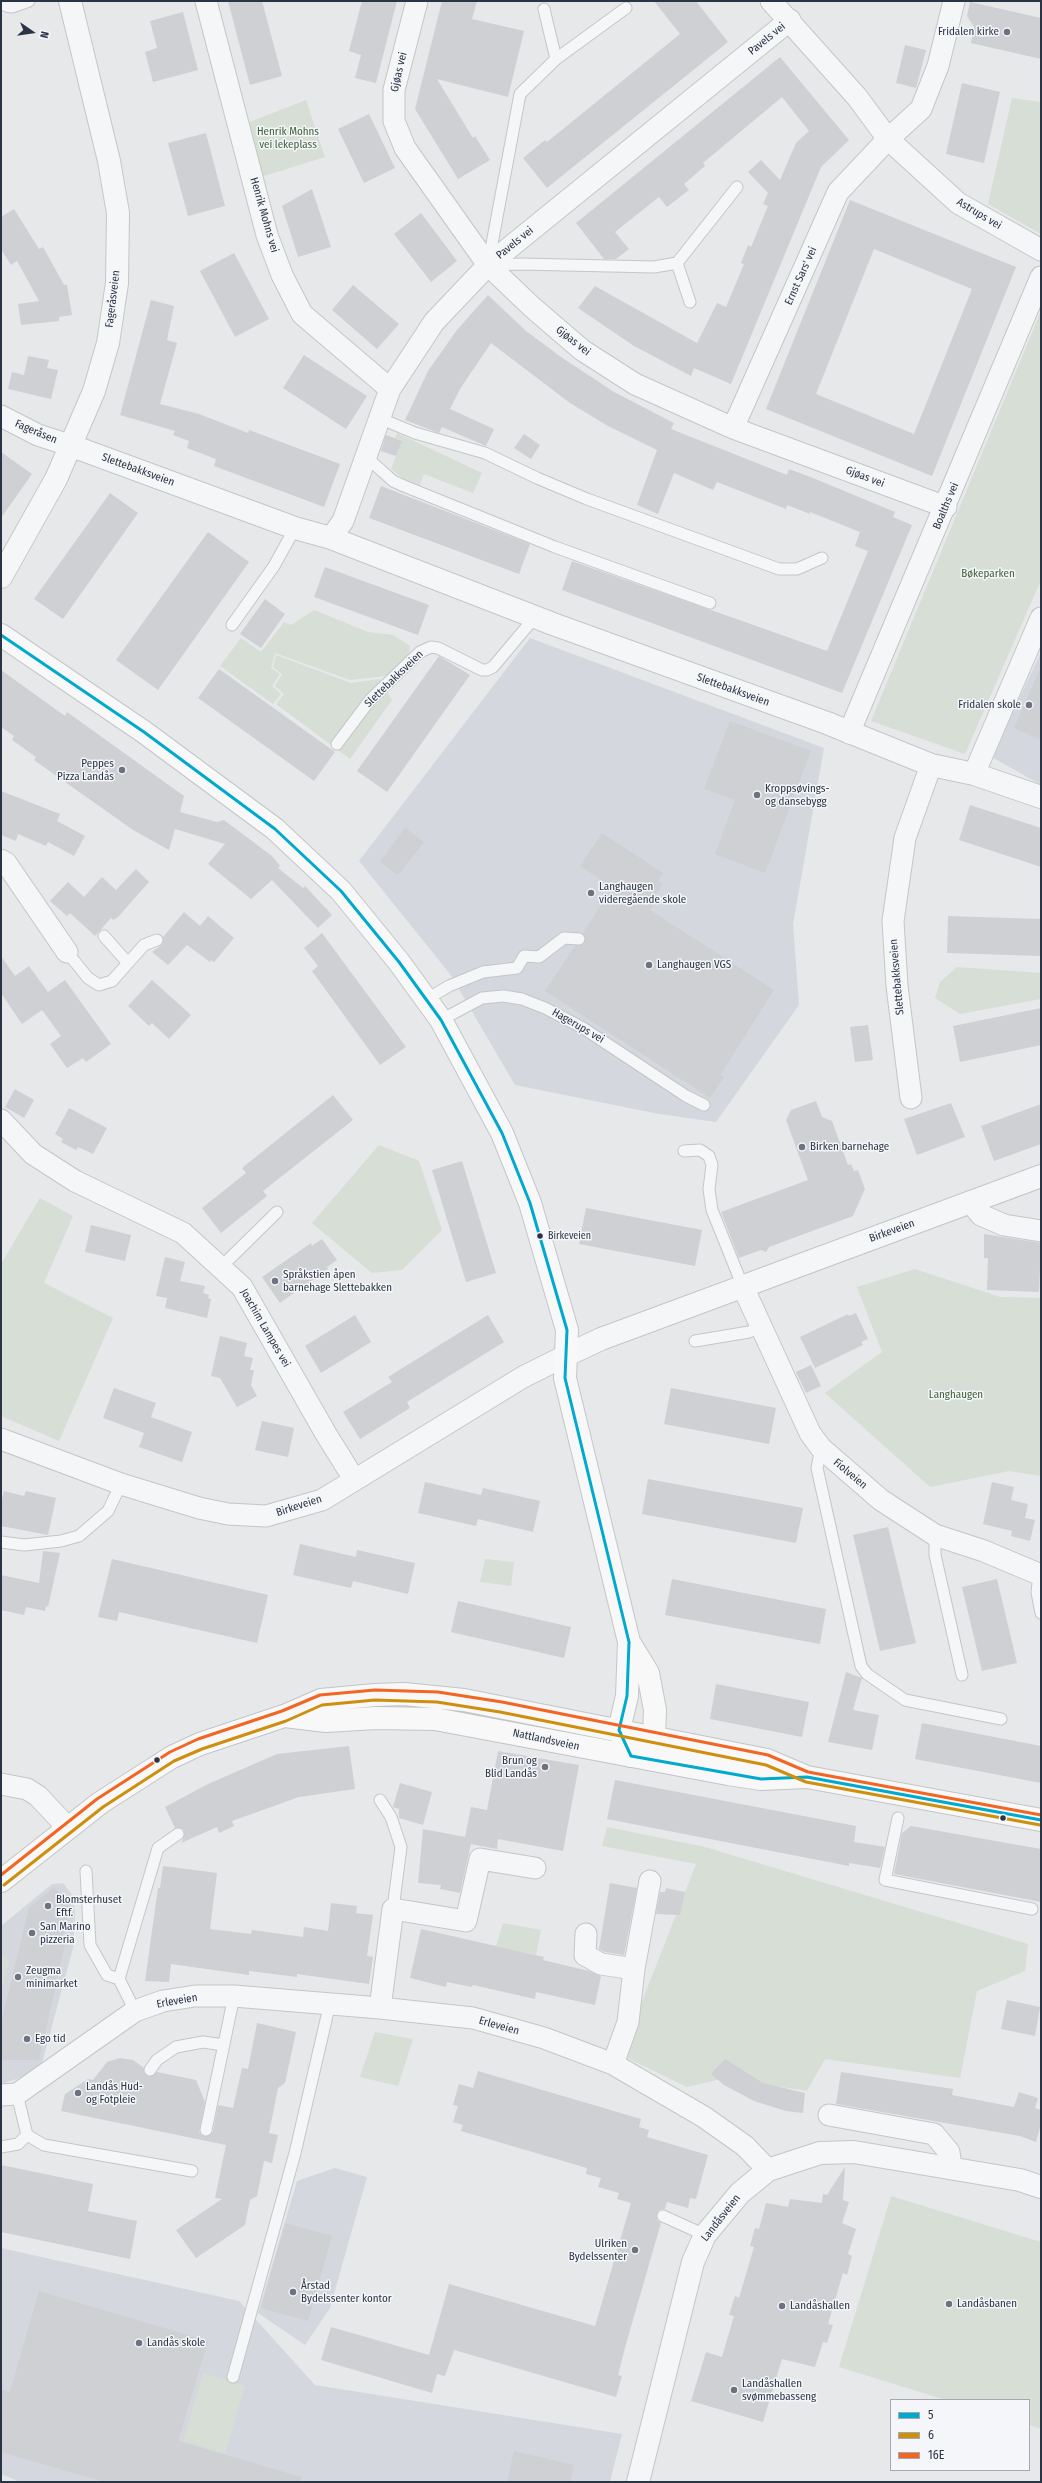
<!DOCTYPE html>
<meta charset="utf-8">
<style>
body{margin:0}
#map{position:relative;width:1042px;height:2483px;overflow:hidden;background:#e6e8ea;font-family:"Fira Sans Condensed",sans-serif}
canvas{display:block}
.frame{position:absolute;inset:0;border:2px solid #2b3445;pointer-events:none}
.legend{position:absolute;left:890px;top:2399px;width:140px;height:72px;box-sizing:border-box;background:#f4f6f9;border:1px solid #a4a8b1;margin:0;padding:5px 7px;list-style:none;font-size:12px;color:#2b3445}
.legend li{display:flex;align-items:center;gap:8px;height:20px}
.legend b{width:20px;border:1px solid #a4a8b1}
.north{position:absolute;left:12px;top:12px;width:40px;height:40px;-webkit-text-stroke:3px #f4f6f9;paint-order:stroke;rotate:103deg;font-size:11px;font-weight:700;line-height:16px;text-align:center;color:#2b3445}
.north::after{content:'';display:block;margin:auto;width:14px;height:18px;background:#2b3445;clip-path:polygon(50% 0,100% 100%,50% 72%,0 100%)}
</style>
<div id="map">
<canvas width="1042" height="2483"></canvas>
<div class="frame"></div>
<ul class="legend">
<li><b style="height:5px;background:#00a9ce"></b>5</li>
<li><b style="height:5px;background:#ce8f0e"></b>6</li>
<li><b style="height:5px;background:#f26522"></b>16E</li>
</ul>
<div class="north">N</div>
</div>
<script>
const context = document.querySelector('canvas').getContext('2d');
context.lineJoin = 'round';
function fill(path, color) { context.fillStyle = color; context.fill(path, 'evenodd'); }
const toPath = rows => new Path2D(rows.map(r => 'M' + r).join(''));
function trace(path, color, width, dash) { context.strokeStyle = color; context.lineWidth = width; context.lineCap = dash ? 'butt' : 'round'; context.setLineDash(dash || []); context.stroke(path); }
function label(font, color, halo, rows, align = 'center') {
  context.font = font + ' "Fira Sans Condensed",sans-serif'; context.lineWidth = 3; context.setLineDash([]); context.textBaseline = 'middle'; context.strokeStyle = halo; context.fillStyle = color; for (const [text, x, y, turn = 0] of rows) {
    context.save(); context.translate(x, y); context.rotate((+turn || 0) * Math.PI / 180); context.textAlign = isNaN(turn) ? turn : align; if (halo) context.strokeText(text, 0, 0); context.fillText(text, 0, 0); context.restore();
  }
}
fill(toPath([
 [530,638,824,748,793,924,799,1005,716,1122,659,1114,515,1085,450,974,359,861],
 [1041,652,1041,785,992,757],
 [63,1883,73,1896,75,1915,73,1948,42,2063,20,2078,1,2084,1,1926,52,1884],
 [335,2168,367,2177,330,2308,305,2345,258,2313,297,2181],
 [1,2248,239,2301,315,2385,622,2434,610,2482,20,2482,1,2474]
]), '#d4d7dd');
fill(toPath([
 [1012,98,1041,102,1041,234,988,204],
 [306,100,325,157,261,177,247,123],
 [1041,311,1041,580,965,754,871,721],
 [397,433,482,473,473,493,424,474,419,487,401,477,391,469,402,441,395,438],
 [314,610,368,632,393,635,410,646,409,658,385,676,350,680,275,653,271,668,280,674,272,686,281,694,273,704,220,666,241,638,261,652,284,622,291,625],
 [276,655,351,683,379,679,392,700,350,759,276,704,284,694,275,686,282,674,273,667],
 [957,967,1041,973,1041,999,960,1014,935,998,940,982],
 [379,1145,419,1161,442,1230,402,1270,372,1273,312,1223],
 [40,1198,73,1216,44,1283,113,1318,59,1441,1,1416,1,1264],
 [915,1269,1000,1297,1041,1298,1041,1476,1009,1471,930,1487,825,1393,882,1352,857,1287],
 [485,1559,514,1562,511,1586,480,1582],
 [607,1827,705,1847,1028,1944,1025,1971,977,1991,960,2078,825,2059,807,2091,725,2078,687,2087,621,2055,696,1864,602,1846],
 [503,1923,541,1930,536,1955,496,1946],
 [1,1953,9,1961,1,1995],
 [375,2032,413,2039,398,2086,360,2077],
 [891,2196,1041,2242,1041,2429,1029,2425,1029,2400,946,2400,839,2367],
 [203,2373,245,2386,225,2454,183,2441]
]), '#d6ded6');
fill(toPath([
 [228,1,262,1,282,76,250,85],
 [362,1,397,1,376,83,355,78,361,55,349,51],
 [442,1,477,1,472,19,524,31,508,97,437,79,473,138,475,136,490,160,458,179,415,109],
 [654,1,696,1,728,42,547,188,523,158,545,140,547,142,680,34],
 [970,2,1041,18,1041,59,971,43,974,27,967,16],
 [183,12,198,70,153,82,145,52,157,48,150,21],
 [905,45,926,50,916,88,896,83],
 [780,57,849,140,821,167,731,384,694,368,691,376,634,346,578,308,595,286,697,343,717,303,726,307,744,264,741,263,748,245,751,247,768,206,763,204,768,193,748,172,761,160,780,180,796,143,809,131,782,97,703,163,705,166,684,184,689,190,667,207,659,197,615,232,629,249,616,259,604,259,576,223],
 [962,83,1000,92,984,163,946,154],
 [369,114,395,168,364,183,338,129],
 [206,133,225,206,188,216,168,143],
 [312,189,331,247,298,257,282,206],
 [850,200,1016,267,932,476,766,409],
 [874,249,972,289,914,434,816,394],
 [14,209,39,249,43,247,64,285,67,285,72,315,59,317,59,321,21,325,18,304,39,301,17,261,11,265,1,249,1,217],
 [421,213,457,261,431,282,394,234],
 [234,253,269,319,235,337,200,271],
 [353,285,399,324,377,349,332,310],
 [488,295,526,331,561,357,614,392,674,423,671,429,787,475,789,469,813,478,895,512,893,517,912,525,842,693,562,590,572,561,827,651,868,551,855,546,860,532,810,512,810,514,787,505,786,509,717,482,713,490,674,473,658,514,637,505,657,450,608,426,570,403,491,343,460,389,450,409,494,429,486,446,442,427,439,433,405,420,428,371,457,330],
 [151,300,174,306,167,340,177,343,160,404,199,414,248,433,249,430,340,464,324,507,214,466,216,459,187,448,189,441,173,435,175,431,120,415],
 [304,355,367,396,346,429,283,388],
 [28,356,49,360,47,368,58,370,51,399,8,389,12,372,24,375],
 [524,434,540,445,531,459,514,448],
 [386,435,402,441,396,456,381,451],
 [1,452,32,474,1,518],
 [381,486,530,544,519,574,369,518],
 [110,493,138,513,63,619,34,599],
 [208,532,249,562,158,690,116,660],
 [325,567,429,605,418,635,314,597],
 [265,599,285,614,261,648,240,634],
 [439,656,470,675,387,792,357,771],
 [1041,667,1041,740,1014,728],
 [219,669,335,752,314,781,198,698],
 [1,670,65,716,67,712,184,796,180,812,217,822,224,820,272,856,280,866,278,868,303,888,305,886,332,915,318,928,272,880,251,899,208,864,225,844,175,829,169,850,133,830,34,760,36,757,12,740,14,736,1,727],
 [730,721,811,751,765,873,715,854,735,800,704,789],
 [1,791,60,814,57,821,85,836,74,856,48,842,46,846,18,834,16,841,1,835],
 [970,805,1041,828,1041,867,959,840],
 [405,828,424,842,398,875,380,862],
 [602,833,663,873,658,881,663,884,652,900,655,902,650,910,774,990,720,1075,724,1077,710,1098,545,991,575,946,582,945,585,943,585,936,583,933,612,887,580,866],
 [136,869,149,882,118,917,113,920,111,918,95,936,70,913,67,916,50,901,68,882,84,897,102,877,116,890],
 [184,912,200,926,208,916,234,938,214,962,211,960,210,962,187,945,168,965,152,952,163,944,163,937],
 [948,916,1041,919,1041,956,947,953],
 [322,933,406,1047,380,1065,312,971,318,966,304,948],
 [1,956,15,976,29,966,48,992,65,980,111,1044,86,1062,83,1058,67,1068,50,1044,61,1036,42,1010,22,1024,1,993],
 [152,980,191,1015,169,1039,152,1023,149,1026,128,1006],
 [1041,1008,1041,1045,960,1062,953,1026],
 [868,1025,873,1060,855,1062,850,1027],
 [15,1089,34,1100,24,1118,5,1107],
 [333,1095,353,1120,263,1191,267,1196,221,1233,202,1208,246,1173,242,1168],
 [816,1101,822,1117,832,1121,848,1165,851,1164,854,1171,858,1170,865,1189,853,1216,769,1247,766,1252,761,1250,739,1258,721,1212,808,1180,786,1120,791,1110],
 [951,1103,965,1137,917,1155,904,1119],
 [1041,1104,1041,1144,994,1161,981,1126],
 [69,1108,107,1128,93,1154,78,1147,76,1150,61,1142,63,1139,55,1134],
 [462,1161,496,1273,466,1282,432,1170],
 [586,1208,702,1230,695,1266,579,1244],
 [91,1225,131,1235,125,1261,85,1252],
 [984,1234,1041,1243,1039,1292,987,1290,988,1258,984,1258],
 [322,1239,337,1260,327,1267,328,1269,280,1303,262,1277,311,1243,312,1246],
 [165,1257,185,1262,180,1281,205,1286,203,1293,209,1295,208,1298,211,1299,207,1318,165,1308,167,1298,156,1296],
 [856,1313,868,1339,861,1342,863,1345,815,1368,800,1337,848,1314,849,1316],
 [355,1315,371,1342,321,1373,305,1346],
 [488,1315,504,1342,407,1402,410,1408,360,1439,343,1412,392,1382,388,1377],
 [220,1336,247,1343,244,1356,253,1358,250,1370,254,1370,251,1385,257,1396,237,1407,220,1378,211,1376],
 [811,1365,821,1386,806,1393,796,1372],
 [114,1388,156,1403,151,1417,192,1432,182,1462,139,1447,144,1433,103,1418],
 [671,1388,776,1408,769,1444,664,1424],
 [262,1421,294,1428,288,1457,255,1450],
 [648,1479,803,1508,796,1543,642,1514],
 [425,1482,481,1495,483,1488,540,1501,533,1532,478,1519,476,1526,418,1513],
 [992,1482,1014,1487,1011,1500,1028,1504,1025,1518,1035,1520,1030,1541,1011,1536,1012,1531,983,1524],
 [4,1491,24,1496,26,1491,56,1498,48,1535,1,1526,1,1503],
 [888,1527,916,1643,880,1651,853,1535],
 [300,1544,356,1557,357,1550,415,1563,408,1594,353,1581,351,1588,293,1575],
 [43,1551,60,1553,48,1607,46,1606,45,1611,26,1607,24,1615,1,1610,1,1575,39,1583],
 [112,1559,268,1595,257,1643,119,1612,117,1621,98,1617],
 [672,1579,826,1609,820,1644,665,1615],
 [997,1579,1017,1663,982,1671,962,1587],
 [458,1601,571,1627,564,1658,451,1632],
 [846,1672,862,1678,853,1710,879,1715,872,1750,828,1742],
 [716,1684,809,1702,802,1737,710,1719],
 [922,1723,1041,1746,1041,1783,915,1759],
 [349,1746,355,1789,299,1797,232,1821,234,1826,219,1833,217,1827,181,1843,184,1837,184,1830,181,1828,175,1828,165,1807,208,1784,277,1754],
 [498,1751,579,1765,563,1851,498,1839,497,1849,471,1844,460,1893,440,1889,441,1885,418,1883,423,1829,465,1837,471,1807,487,1810],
 [615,1780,856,1826,854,1842,885,1847,880,1868,849,1863,849,1866,607,1819],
 [400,1783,432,1792,423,1825,399,1818,399,1809,393,1807],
 [911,1826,1041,1849,1041,1902,894,1874,902,1833],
 [163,1866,217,1873,210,1929,251,1934,252,1930,303,1937,304,1927,328,1931,331,1903,357,1906,356,1913,373,1915,367,1956,373,1957,369,1984,297,1974,297,1977,249,1971,249,1975,171,1964,169,1982,145,1981,158,1888,160,1888],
 [610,1883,637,1888,624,1955,605,1952,599,1949],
 [54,1887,70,1907,61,1944,65,1944,39,2060,1,2060,1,2023,29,1908],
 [666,1888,685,1892,680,1915,656,1914,660,1892,665,1892],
 [421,1929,544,1957,543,1960,589,1971,601,1976,595,2005,536,1992,535,1999,473,1985,472,1987,447,1982,446,1987,410,1978],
 [1007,2000,1040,2007,1035,2036,1001,2029],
 [257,2023,296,2032,285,2083,278,2088,269,2133,278,2135,272,2163,264,2161,257,2196,250,2200,245,2225,196,2258,176,2230,222,2199,215,2198,226,2145,61,2111,65,2094,88,2079,93,2080,107,2062,120,2058,133,2060,144,2068,144,2073,149,2077,157,2072,196,2080,205,2102,199,2132,202,2135,209,2136,213,2131,218,2105,233,2108,242,2068,248,2069],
 [725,2059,763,2083,805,2093,803,2113,786,2111,754,2101,724,2085,711,2074],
 [478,2071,641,2119,639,2127,649,2130,647,2137,708,2155,696,2199,690,2198,688,2208,667,2202,665,2209,659,2210,657,2213,657,2220,661,2223,626,2344,618,2375,622,2376,616,2397,454,2350,445,2376,437,2374,432,2393,321,2360,331,2327,429,2355,449,2284,595,2326,631,2203,617,2199,619,2193,598,2187,601,2178,586,2174,587,2168,461,2131,463,2125,453,2122,458,2106,453,2105,459,2084,473,2088],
 [841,2072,953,2089,952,2095,1014,2107,1019,2092,1038,2098,1035,2108,1041,2110,1041,2124,1036,2142,1020,2136,836,2104],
 [1,2165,93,2184,88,2211,137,2221,130,2259,1,2232],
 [845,2167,843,2200,849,2202,842,2223,856,2229,848,2254,852,2256,847,2275,843,2273,828,2324,833,2325,827,2343,823,2342,815,2367,782,2359,763,2422,691,2401,706,2352,722,2357,734,2316,729,2315,735,2296,739,2298,754,2247,750,2246,755,2228,759,2229,766,2203,788,2207,790,2199,822,2203,823,2194,827,2195],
 [285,2223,332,2236,308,2321,261,2308],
 [39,2291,208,2341,178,2441,301,2477,301,2482,104,2482,1,2452,1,2389,10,2392],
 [514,2451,574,2465,570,2482,507,2482]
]), '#ced0d3');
const service = toPath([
 [1,2,6,6,12,7,29,1],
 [626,8,556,59,520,94,488,265,521,264,654,267,677,263,737,187],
 [544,9,556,59],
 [677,263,690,302],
 [379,418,415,433,485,453,537,478,587,499,779,569,797,569,822,558],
 [365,456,393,481,404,486,555,547,710,603],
 [232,625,274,566,295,528],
 [337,744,370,700,420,652,431,647,438,648,482,670,487,670,493,667,535,617],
 [104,936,127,962],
 [67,952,88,978,99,985,112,981,144,945,157,940],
 [427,999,449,986,483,972,517,968,524,956,539,957,564,938,579,939],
 [441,1020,482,998,503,996,522,999,545,1008,583,1028,686,1096,704,1105],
 [684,1151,700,1150,709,1156,712,1165,709,1189,712,1210,743,1287],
 [221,1267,277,1212],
 [695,1341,749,1332,761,1327],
 [821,1448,817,1468,861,1666,867,1674,905,1700,1001,1719],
 [935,1535,935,1555,962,1675],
 [1,1542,24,1545,61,1541,79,1536,108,1511,121,1484],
 [1039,1575,1037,1592,1041,1613],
 [380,1800,391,1817,401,1847,393,1909],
 [898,1818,885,1880,1032,1909],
 [86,1871,90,1945,107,1975,119,1979],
 [135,2011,119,1979,158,1848,178,1834],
 [150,2070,157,2060,176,2047,203,2042,224,2045],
 [17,2094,27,2135,44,2145,192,2171],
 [206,2130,234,1996],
 [1,2147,18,2144,27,2135],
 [663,2216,705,2235],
 [233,2377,295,2153,330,2003]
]);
const minor = toPath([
 [206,1,267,235,282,275,302,314,390,389],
 [417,1,394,90,394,121,405,148,488,265,532,307,582,350,635,384,733,428,946,507],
 [771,1,857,97,888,139,958,203,1041,250],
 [1,416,38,435,72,446],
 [733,428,838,192,888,139,921,109,938,66,954,1],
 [331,538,343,521,390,389,434,322,488,265,790,20],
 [849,733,1041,277],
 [974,774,1041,618],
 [1,860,6,863,67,952],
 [911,1098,897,986,893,921,905,838,931,765],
 [1,1120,33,1154,75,1181,183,1233,242,1287,326,1434,354,1479],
 [970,1202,981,1215,1004,1225,1041,1231],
 [743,1287,810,1433,821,1448,881,1500,935,1535,984,1551,1041,1575],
 [1,1439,121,1484,199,1508,228,1514,266,1516,322,1500,523,1377,567,1355],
 [1,1784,27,1789,38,1796,68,1828],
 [586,1934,585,1955,601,1964,634,1969,628,2022,613,2064],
 [634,1969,650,1881],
 [380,2008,393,1909,466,1921,480,1859,535,1868],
 [1,2095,17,2094,135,2011,163,2001,195,1996,234,1996,380,2008,473,2018,544,2038,613,2064,704,2117,745,2146,768,2170],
 [829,2115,934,2134,949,2152,951,2168]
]);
const tertiary = toPath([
 [72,446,295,528,331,538,553,624,827,723,931,765,974,774,1041,797],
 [1,577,56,479,94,391,108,343,117,283,118,213,109,161,70,1],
 [567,1355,601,1339,1041,1176],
 [638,2482,693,2262,705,2235,740,2193,768,2170,820,2153,854,2152,1020,2180,1041,2187]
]);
const secondary = toPath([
 [1,635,144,732,275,829,341,891,399,962,441,1020,502,1133,530,1203,567,1330,565,1378,629,1642,648,1673,655,1710,654,1737,631,1756,619,1730,627,1696,629,1642]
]);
const primary = toPath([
 [285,1716,326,1721,376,1718,435,1719,728,1774,761,1779,807,1777,1041,1820],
 [1,1881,100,1803,172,1757,200,1744,284,1716,321,1700,375,1695,404,1694,464,1700,767,1760,807,1777]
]);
trace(service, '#c4c6c8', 13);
trace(minor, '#c4c6c8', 23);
trace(tertiary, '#c4c6c8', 24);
trace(secondary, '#c4c6c8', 24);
trace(primary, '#c2c5c8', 24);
trace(service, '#f5f6f7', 11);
trace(minor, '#f5f6f7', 21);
trace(tertiary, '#f5f6f7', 22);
trace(secondary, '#f8f8f8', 22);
trace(primary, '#f8f8f8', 22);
trace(toPath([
 [1,635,144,732,275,829,341,891,399,962,441,1020,502,1133,530,1203,567,1330,565,1378,629,1642,627,1696,619,1730,631,1756,761,1779,807,1777,1041,1820]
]), '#00a9ce', 3);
trace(toPath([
 [4,1885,103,1807,174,1761,202,1749,286,1721,322,1705,375,1700,437,1702,500,1712,766,1765,806,1782,1040,1825]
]), '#ce8f0e', 3);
trace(toPath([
 [1,1875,97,1799,170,1752,198,1739,282,1711,320,1695,375,1690,438,1692,502,1702,768,1755,808,1772,1041,1815]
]), '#f26522', 3);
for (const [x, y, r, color] of [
 [1007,32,4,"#6c737f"],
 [1029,705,4,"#6c737f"],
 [122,770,4,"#6c737f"],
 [757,795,4,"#6c737f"],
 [591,893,4,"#6c737f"],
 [649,965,4,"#6c737f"],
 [802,1147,4,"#6c737f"],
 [540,1236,3.5,"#2b3445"],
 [275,1281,4,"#6c737f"],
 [157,1760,3.5,"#2b3445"],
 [545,1767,4,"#6c737f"],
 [1003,1818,3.5,"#2b3445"],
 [48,1906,4,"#6c737f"],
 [32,1933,4,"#6c737f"],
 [18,1977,4,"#6c737f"],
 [27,2039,4,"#6c737f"],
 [78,2093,4,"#6c737f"],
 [635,2250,4,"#6c737f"],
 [293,2292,4,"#6c737f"],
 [949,2304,4,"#6c737f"],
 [782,2306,4,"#6c737f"],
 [139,2343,4,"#6c737f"],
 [734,2390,4,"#6c737f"]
]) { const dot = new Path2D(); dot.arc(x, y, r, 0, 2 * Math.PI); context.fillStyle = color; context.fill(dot); trace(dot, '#f4f6f9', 1.5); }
label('10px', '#2b3445', '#f4f6f9', [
 ["Birkeveien",548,1236]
], 'left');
label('11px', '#2b3445', '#f4f6f9', [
 ["Fridalen kirke",999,32,"right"],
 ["Fridalen skole",1021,705,"right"],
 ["Peppes",114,764,"right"],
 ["Pizza Landås",114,777,"right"],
 ["Kroppsøvings-",765,789],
 ["og dansebygg",765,802],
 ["Langhaugen",599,887],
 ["videregående skole",599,900],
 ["Langhaugen VGS",657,965],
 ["Birken barnehage",810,1147],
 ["Språkstien åpen",283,1275],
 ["barnehage Slettebakken",283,1288],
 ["Brun og",537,1761,"right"],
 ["Blid Landås",537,1774,"right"],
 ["Blomsterhuset",56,1900],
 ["Eftf.",56,1913],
 ["San Marino",40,1927],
 ["pizzeria",40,1940],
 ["Zeugma",26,1971],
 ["minimarket",26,1984],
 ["Ego tid",35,2039],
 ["Landås Hud-",86,2087],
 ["og Fotpleie",86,2100],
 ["Ulriken",627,2244,"right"],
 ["Bydelssenter",627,2257,"right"],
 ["Årstad",301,2286],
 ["Bydelssenter kontor",301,2299],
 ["Landåsbanen",957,2304],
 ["Landåshallen",790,2306],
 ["Landås skole",147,2343],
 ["Landåshallen",742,2384],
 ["svømmebasseng",742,2397]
], 'left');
label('11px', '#2b3445', '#f4f6f9', [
 ["Pavels vei",767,39,-39],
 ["Gjøas vei",399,72,-77],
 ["Astrups vei",979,214,31],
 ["Henrik Mohns vei",264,215,74],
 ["Pavels vei",515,243,-39],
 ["Ernst Sars' vei",801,276,-66],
 ["Fageråsveien",113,299,-83],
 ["Gjøas vei",573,341,38],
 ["Fageråsen",36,432,23],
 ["Slettebakksveien",138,470,20],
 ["Gjøas vei",865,477,21],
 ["Boalths vei",946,506,-67],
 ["Slettebakksveien",394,679,-44],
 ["Slettebakksveien",733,690,20],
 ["Slettebakksveien",897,977,-95],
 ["Hagerups vei",578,1026,30],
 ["Birkeveien",892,1231,-20],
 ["Joachim Lampes vei",265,1328,60],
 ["Fiolveien",850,1474,40],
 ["Birkeveien",299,1506,-18],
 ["Nattlandsveien",546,1740,12],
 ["Erleveien",177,2001,-10],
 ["Erleveien",499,2026,16],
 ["Landåsveien",721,2218,-52]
]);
label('11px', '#3f6138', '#f4f6f9', [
 ["Henrik Mohns",288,132],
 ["vei lekeplass",288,145],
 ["Bøkeparken",988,574],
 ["Langhaugen",956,1395]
]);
</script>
